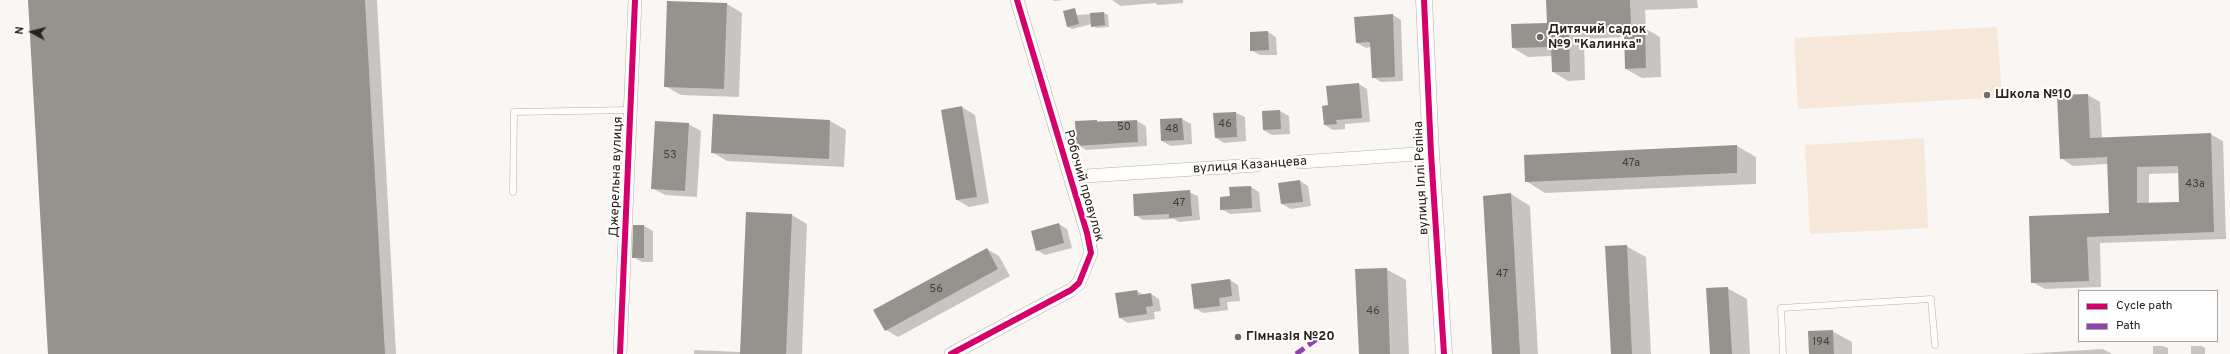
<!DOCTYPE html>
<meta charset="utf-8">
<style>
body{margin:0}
#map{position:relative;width:2230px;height:354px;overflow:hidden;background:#faf6f3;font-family:Overpass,sans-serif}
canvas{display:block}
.legend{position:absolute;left:2078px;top:290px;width:140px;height:52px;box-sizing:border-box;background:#fff;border:1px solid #a9a7a4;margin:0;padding:5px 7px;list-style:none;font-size:12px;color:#28221c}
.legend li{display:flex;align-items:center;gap:8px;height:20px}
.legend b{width:20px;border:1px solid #a9a7a4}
.north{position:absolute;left:12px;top:12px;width:40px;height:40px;-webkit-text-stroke:3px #fff;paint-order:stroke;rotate:277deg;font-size:11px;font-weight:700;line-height:16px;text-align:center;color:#28221c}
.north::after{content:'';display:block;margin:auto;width:14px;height:18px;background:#28221c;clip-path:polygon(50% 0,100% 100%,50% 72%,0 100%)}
</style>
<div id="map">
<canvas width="2230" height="354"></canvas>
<ul class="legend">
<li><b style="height:5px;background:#d6006c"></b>Cycle path</li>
<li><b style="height:5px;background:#8e44ad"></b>Path</li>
</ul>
<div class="north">N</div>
</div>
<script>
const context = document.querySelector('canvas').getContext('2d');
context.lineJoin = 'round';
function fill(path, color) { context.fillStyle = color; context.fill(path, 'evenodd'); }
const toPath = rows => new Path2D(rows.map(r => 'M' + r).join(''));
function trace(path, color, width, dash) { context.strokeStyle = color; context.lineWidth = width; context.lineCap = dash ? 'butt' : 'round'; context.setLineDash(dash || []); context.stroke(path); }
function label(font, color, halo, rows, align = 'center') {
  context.font = font + ' Overpass,sans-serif'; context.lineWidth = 4; context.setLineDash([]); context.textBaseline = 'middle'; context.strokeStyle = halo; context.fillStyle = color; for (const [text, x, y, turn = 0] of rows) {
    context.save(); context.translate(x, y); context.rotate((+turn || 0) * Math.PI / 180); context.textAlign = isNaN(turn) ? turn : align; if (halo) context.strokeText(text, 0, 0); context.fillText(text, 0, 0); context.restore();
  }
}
fill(toPath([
 [1997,27,2002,97,1798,109,1794,38],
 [1924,138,1928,228,1810,234,1805,145]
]), '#f6e7d9');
fill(toPath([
 [29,0,377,0,396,354,49,354],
 [1052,0,1064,0,1055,1],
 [1183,0,1183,3,1158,5,1155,3,1121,6,1112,0],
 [1547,0,1697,0,1698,8,1645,10,1646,29,1660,37,1661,77,1642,78,1626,69,1625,37,1584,39,1585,80,1568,81,1553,72,1552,56,1528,57,1513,48,1548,24],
 [727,4,742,13,739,97,681,95,665,86],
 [1104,13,1108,15,1109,27,1096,28,1092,24,1072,29,1068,27,1065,16],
 [1393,15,1401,20,1403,81,1381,82,1373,77,1371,47,1366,48,1357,43],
 [1268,32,1276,37,1277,55,1260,55,1251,50],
 [1359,84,1367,89,1370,122,1345,124,1345,129,1333,130,1325,125,1329,106],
 [2088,95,2100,102,2102,138,2210,134,2223,141,2226,239,2100,243,2101,287,2045,289,2032,282,2110,214,2108,164,2073,166,2061,158],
 [2179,173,2180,203,2149,204,2149,174],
 [962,107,975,115,989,203,969,207,957,200,942,111],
 [1280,111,1289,116,1290,134,1272,135,1263,130,1263,112],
 [1236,113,1245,117,1246,141,1224,143,1216,138],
 [714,115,830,121,846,130,844,167,727,161,712,152],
 [1182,119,1191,124,1192,144,1171,146,1162,141],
 [1097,121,1137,121,1146,126,1147,146,1086,150,1077,145,1076,122],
 [688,124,701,131,697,197,665,195,652,188],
 [1737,146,1756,157,1756,184,1545,193,1526,181,1525,156],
 [1300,181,1308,186,1311,206,1291,209,1282,204],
 [1251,187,1259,192,1261,212,1230,214,1221,209,1231,197],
 [1189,192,1198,196,1200,220,1179,222,1174,219,1143,220,1135,215],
 [1511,194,1530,206,1538,354,1493,354],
 [792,215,807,224,802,354,694,354,694,350,741,352],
 [1059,224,1067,229,1072,248,1045,255,1037,250],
 [634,226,644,226,653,231,653,262,642,262,633,257],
 [1626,246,1646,257,1651,354,1612,354],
 [987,249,999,256,1010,276,898,337,886,330],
 [1386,269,1406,280,1409,354,1360,354],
 [1230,280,1238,285,1240,301,1227,302,1228,310,1203,313,1195,308],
 [1727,288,1747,299,1750,354,1711,354],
 [1137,291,1144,295,1151,294,1159,299,1161,311,1154,312,1155,319,1128,323,1120,318],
 [1832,331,1852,342,1852,354,1810,354],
 [2153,346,2163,346,2168,348,2168,354,2153,354],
 [2191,346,2201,346,2205,348,2205,354,2191,354],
 [2103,349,2112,354,2023,354]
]), '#0003');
fill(toPath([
 [28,0,365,0,385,354,48,354],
 [1546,0,1630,0,1631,27,1645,27,1646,68,1625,69,1624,28,1569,31,1570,72,1552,72,1551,47,1512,48,1511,24,1547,23],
 [667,1,727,3,724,89,664,87],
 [1075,8,1079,24,1067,27,1063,11],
 [1104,12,1105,25,1091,27,1090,13],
 [1393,14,1395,77,1372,78,1370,42,1356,43,1354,17],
 [1268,31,1269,50,1250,51,1250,32],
 [1359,83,1362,118,1336,120,1337,124,1324,125,1322,106,1328,105,1326,86],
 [2088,94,2090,138,2211,133,2214,232,2087,237,2089,281,2031,283,2029,216,2109,213,2107,157,2060,159,2057,95],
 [2178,166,2179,202,2137,203,2137,167],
 [962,106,977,197,956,200,941,110],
 [1280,110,1281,129,1263,130,1262,111],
 [1236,112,1237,137,1215,138,1213,113],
 [713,114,830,120,829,159,711,153],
 [1182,118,1184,140,1161,141,1160,119],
 [1097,120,1097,122,1137,120,1138,142,1076,146,1075,121],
 [655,121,689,123,685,191,651,189],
 [1737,145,1737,173,1525,182,1524,155],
 [1300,180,1303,202,1281,204,1278,183],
 [1251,186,1252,208,1220,210,1220,197,1230,196,1229,187],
 [1190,190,1192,216,1169,218,1169,214,1134,216,1133,194],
 [1511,193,1520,354,1492,354,1483,196],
 [746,212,792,214,786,354,740,354],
 [1059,223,1064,243,1036,251,1031,231],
 [633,225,644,225,644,258,632,258],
 [1627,245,1632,354,1611,354,1605,246],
 [987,248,998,269,885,331,873,310],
 [1387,268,1390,354,1359,354,1355,269],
 [1230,279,1232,296,1219,298,1220,306,1194,309,1191,284],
 [1728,287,1732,354,1710,354,1706,288],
 [1137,290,1138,295,1151,293,1153,306,1146,307,1147,314,1119,318,1115,293],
 [1833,330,1834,354,1809,354,1808,331]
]), '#96928e');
const service = toPath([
 [513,192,514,112,630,110],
 [1783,354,1781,308,1931,299,1935,345]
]);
const minor = toPath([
 [1300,162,1431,153],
 [1070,177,1257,165],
 [620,354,635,0],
 [951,354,1071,290,1079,283,1091,253,1087,233,1017,0]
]);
const tertiary = toPath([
 [1424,0,1431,153,1444,354]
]);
trace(service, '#b4afab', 7);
trace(minor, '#b4afab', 14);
trace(tertiary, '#b4afab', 17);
trace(toPath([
 [1270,164,1287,163]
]), '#e2e1df', 2.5, [4, 2]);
trace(service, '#fefefd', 6);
trace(minor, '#fefefd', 13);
trace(tertiary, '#fefefd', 16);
trace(toPath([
 [1296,354,1324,334]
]), '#8e44ad', 5, [10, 5]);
trace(toPath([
 [1424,0,1431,153,1444,354],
 [620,354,635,0],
 [951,354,1071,290,1079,283,1091,253,1087,233,1017,0]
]), '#d6006c', 6);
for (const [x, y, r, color] of [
 [1540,37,4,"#726c67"],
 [1987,95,4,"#726c67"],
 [1238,337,4,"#726c67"]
]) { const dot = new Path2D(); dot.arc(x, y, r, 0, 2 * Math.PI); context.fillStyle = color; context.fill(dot); trace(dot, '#fff', 1.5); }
label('11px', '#443e38', null, [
 ["46",1225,125],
 ["50",1124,128],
 ["48",1172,130],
 ["53",670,156],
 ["47а",1631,164],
 ["43а",2195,185],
 ["47",1179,204],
 ["47",1502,275],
 ["56",936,290],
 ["46",1373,312],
 ["194",1821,343]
]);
label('bold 13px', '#28221c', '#fff', [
 ["Дитячий садок",1548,30],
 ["№9 \"Калинка\"",1548,45],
 ["Школа №10",1995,95],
 ["Гімназія №20",1246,337]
], 'left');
label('13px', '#28221c', '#fff', [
 ["вулиця Казанцева",1250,166,-4],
 ["Джерельна вулиця",617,177,-88],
 ["вулиця Іллі Рєпіна",1422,178,-93],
 ["Робочий провулок",1083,186,74]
]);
</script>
